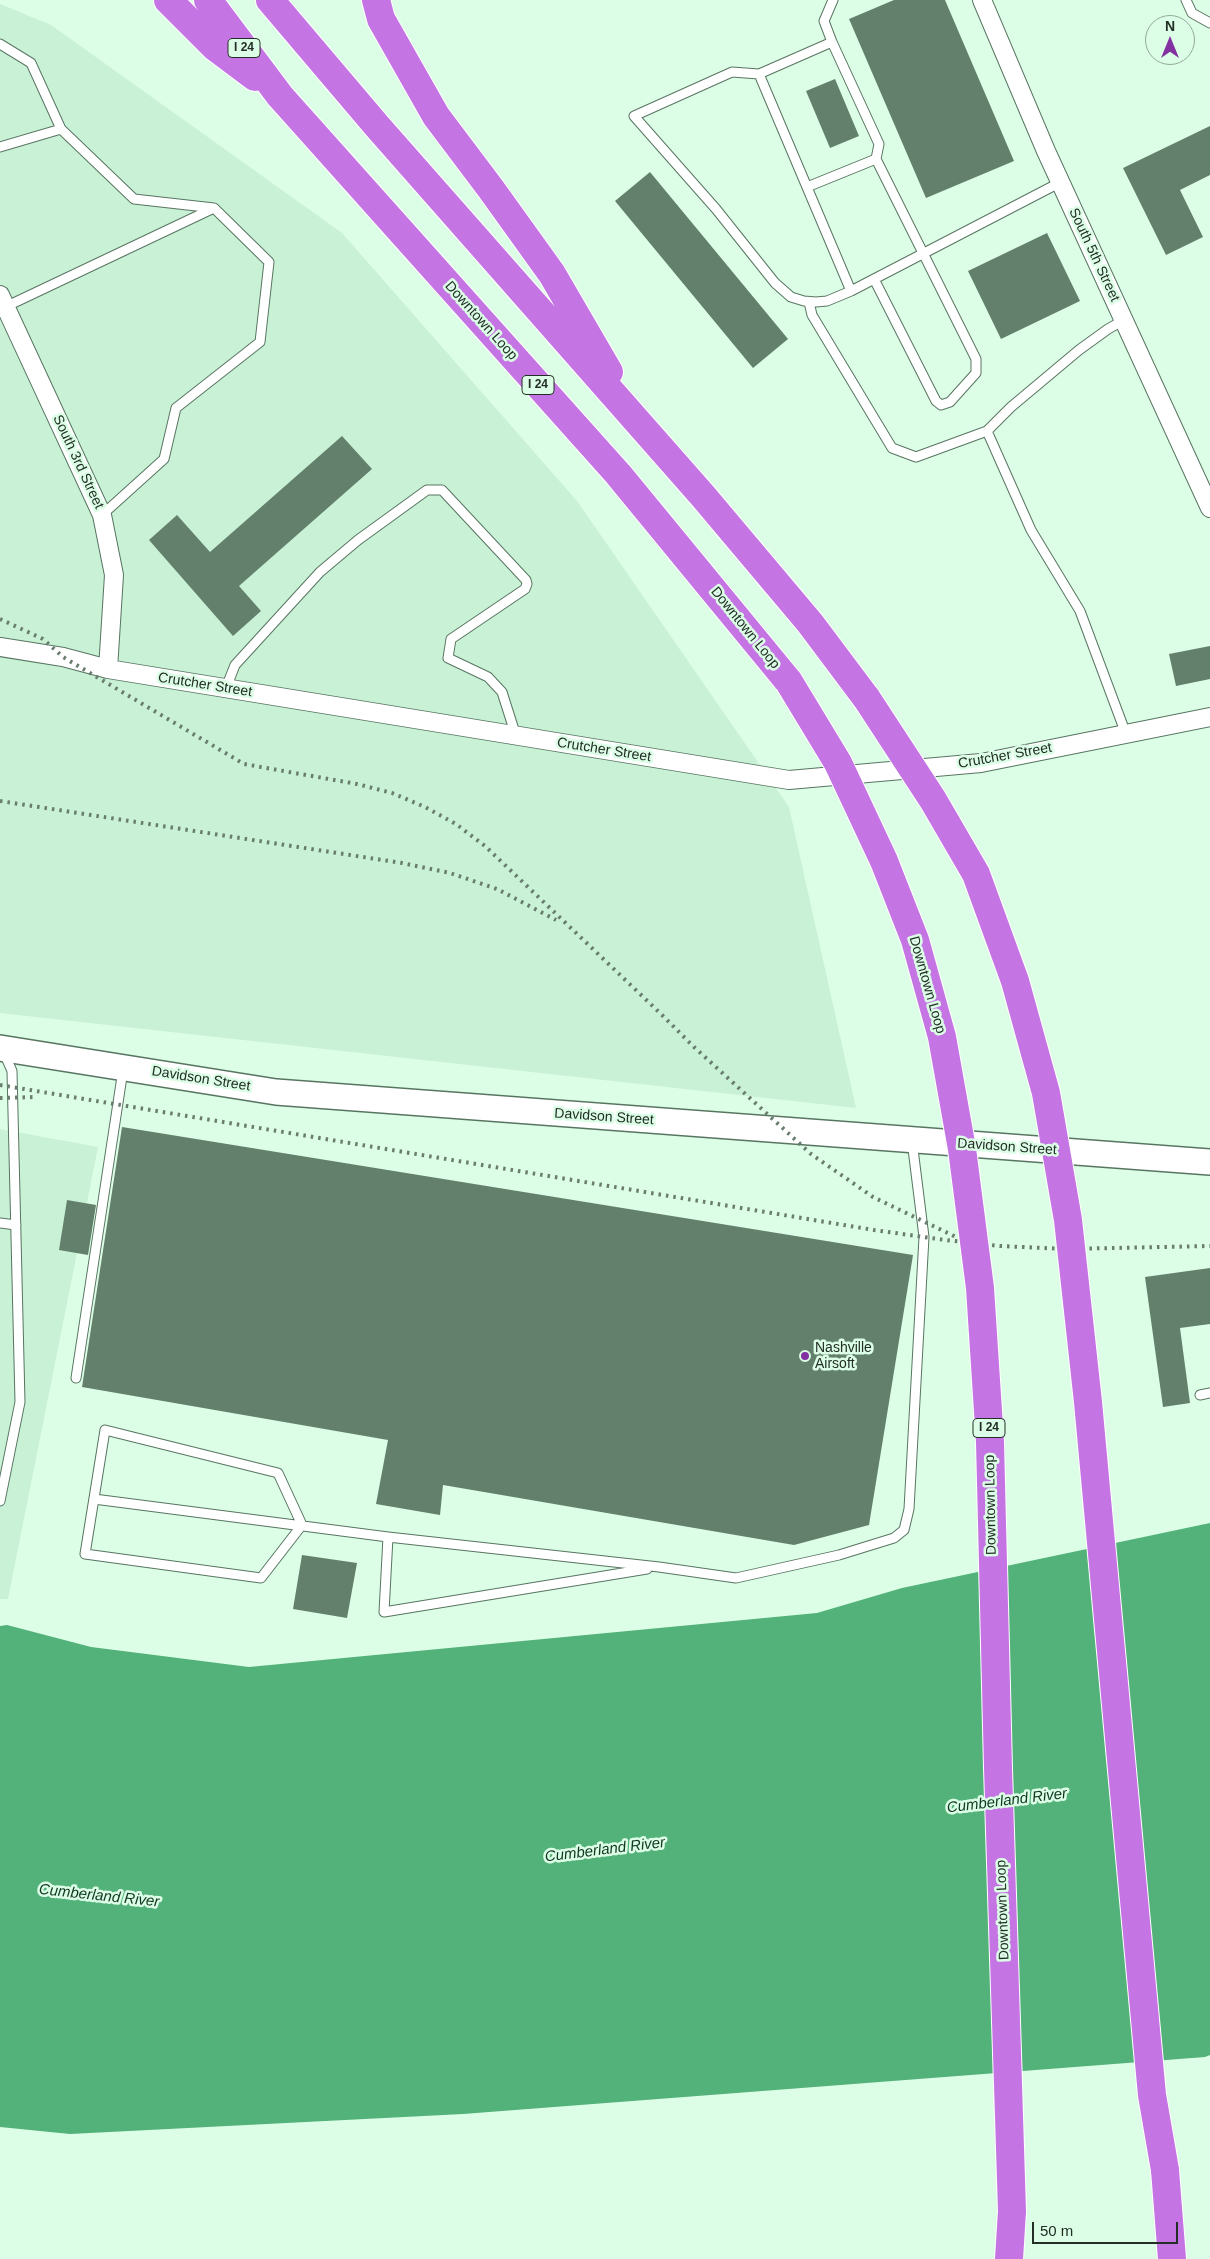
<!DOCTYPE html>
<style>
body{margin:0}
#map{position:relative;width:1210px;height:2259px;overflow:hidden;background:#dcfde6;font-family:Arial,sans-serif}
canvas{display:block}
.north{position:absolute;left:1145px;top:15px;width:50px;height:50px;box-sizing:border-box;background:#dcfde6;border:1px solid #92aa99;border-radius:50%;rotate:0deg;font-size:14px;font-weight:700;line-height:20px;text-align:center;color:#222e26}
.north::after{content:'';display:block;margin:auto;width:18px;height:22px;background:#8330a0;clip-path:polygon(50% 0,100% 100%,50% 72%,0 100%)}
.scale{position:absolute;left:1032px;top:2222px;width:146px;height:22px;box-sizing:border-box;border:2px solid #222e26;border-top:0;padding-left:6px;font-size:15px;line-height:18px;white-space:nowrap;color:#222e26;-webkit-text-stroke:4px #dcfde6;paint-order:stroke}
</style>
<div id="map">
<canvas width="1210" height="2259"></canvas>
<div class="north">N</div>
<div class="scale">50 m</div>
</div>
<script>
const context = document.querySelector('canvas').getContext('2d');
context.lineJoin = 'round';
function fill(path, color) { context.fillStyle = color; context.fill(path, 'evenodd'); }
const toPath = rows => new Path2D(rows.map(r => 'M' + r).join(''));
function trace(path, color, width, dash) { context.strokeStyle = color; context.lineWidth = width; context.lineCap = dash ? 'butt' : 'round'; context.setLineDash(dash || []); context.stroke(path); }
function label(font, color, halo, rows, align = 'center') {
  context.font = font + ' Arial,sans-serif'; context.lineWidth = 5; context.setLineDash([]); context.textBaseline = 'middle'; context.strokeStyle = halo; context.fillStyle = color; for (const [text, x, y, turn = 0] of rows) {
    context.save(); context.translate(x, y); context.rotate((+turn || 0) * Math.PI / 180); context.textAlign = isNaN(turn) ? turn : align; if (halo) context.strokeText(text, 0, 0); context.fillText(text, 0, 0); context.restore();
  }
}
fill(toPath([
 [0,4,51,25,342,233,577,501,789,807,856,1108,0,1013],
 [0,1129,98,1147,8,1599,0,1599]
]), '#c9f1d6');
fill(toPath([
 [1210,1523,1210,2055,1205,2057,463,2114,70,2134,0,2127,0,1626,7,1625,91,1647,249,1667,817,1613,902,1588]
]), '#52b279');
fill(toPath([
 [894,0,945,0,1014,161,926,198,849,19],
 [835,79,859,136,830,148,806,91],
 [1210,126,1210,175,1180,190,1203,237,1166,255,1123,168],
 [650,172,788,339,753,368,615,201],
 [1047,233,1080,301,1001,339,968,271],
 [342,436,372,469,239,586,261,611,233,636,149,540,177,515,210,552],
 [1210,646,1210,679,1176,686,1169,654],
 [122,1127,913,1255,869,1525,794,1545,443,1485,440,1515,376,1504,388,1440,82,1387],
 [67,1200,96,1205,88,1255,59,1250],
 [1210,1268,1210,1324,1180,1328,1190,1403,1163,1407,1145,1277],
 [302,1555,357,1563,347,1618,293,1609]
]), '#63806c');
const lane = toPath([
 [1186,0,1192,13,1210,23],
 [832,42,824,21,833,0],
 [0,44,31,63,61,129],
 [759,74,732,72,634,116,716,209,775,283,791,297,804,301,816,302,827,301,851,291,1061,182],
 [0,147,61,129,134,199,214,208],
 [807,187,876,159],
 [851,291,759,74,832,42,879,144,876,159,976,359,976,373,950,402,941,405,936,401,874,279],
 [809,302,812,315,892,448,916,457,987,431],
 [3,308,214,208,269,262,260,342,176,408,164,459,102,515],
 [1124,320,1108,329,1079,350,1011,407,987,431,1031,530,1080,611,1126,734],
 [226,688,235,665,320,572,358,540,427,490,442,490,526,580,527,584,525,589,451,639,448,658,488,677,502,692,516,736],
 [0,1223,16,1225],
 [76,1378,123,1070],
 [1200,1395,1210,1393],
 [105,1430,278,1473,302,1525,261,1578,85,1554,105,1430],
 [94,1499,388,1537,659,1567,736,1578,839,1555,894,1538,904,1530,909,1509,924,1237,912,1141],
 [0,1501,20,1402,12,1071,4,1053],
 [388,1537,384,1612,647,1569]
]);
const street = toPath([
 [982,0,1046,151,1210,508],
 [0,295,102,515,114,575,108,669],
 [0,647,63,657,108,669,789,780,981,763,1210,717]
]);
const secondary = toPath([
 [0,1048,276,1092,1210,1162]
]);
const highway = toPath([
 [168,0,215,47,255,77],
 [208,0,280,96,618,474,789,682],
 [270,0,377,126,703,496,810,623,867,699],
 [376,0,381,19,436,116,491,189,552,274,609,372],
 [1165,2170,1172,2259],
 [1009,2259,1012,2211]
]);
trace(lane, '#587562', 11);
trace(street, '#587562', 20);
trace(secondary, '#587562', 28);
trace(highway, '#fff', 30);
trace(lane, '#fff', 9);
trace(street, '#fff', 18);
trace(secondary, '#fff', 25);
trace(highway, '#c575e3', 28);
trace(toPath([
 [0,619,43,639,63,657,244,764,357,784,392,793,425,807,456,824,485,846,661,1014,694,1047,811,1154,873,1197,956,1237],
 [0,801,402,863,450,873,497,889,556,920],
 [0,1085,874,1230,945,1240,1000,1246,1066,1249,1210,1246],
 [0,1098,37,1097]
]), '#697d6f', 4, [2.5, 5]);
const highwayBridge = toPath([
 [789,682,838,763,884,861,915,940,942,1037,962,1149,980,1288,990,1442,998,1768,1012,2211],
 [867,699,933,800,976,874,1015,981,1046,1093,1068,1220,1088,1402,1152,2095,1165,2170]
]);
trace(highwayBridge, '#fff', 30, []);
trace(highwayBridge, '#c575e3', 28);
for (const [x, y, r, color] of [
 [805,1356,5,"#8330a0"]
]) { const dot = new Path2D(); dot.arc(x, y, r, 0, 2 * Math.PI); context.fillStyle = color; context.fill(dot); trace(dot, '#dcfde6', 2); }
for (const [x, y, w] of [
 [244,48,32],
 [538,385,32],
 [989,1428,32]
]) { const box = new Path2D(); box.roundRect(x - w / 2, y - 9.5, w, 19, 4); context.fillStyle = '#dcfde6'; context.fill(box); trace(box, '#222e26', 1); }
label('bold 12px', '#222e26', null, [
 ["I 24",244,48],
 ["I 24",538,385],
 ["I 24",989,1428]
]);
label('14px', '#222e26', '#dcfde6', [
 ["South 5th Street",1094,255,65],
 ["Downtown Loop",481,321,48],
 ["South 3rd Street",78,462,65],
 ["Downtown Loop",745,628,51],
 ["Crutcher Street",205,685,9],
 ["Crutcher Street",604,750,9],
 ["Crutcher Street",1005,756,-10],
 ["Downtown Loop",927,985,74],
 ["Davidson Street",201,1079,9],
 ["Davidson Street",604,1117,4],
 ["Davidson Street",1007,1147,4],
 ["Downtown Loop",991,1505,-91],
 ["Downtown Loop",1003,1910,-92]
]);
label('14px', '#222e26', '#dcfde6', [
 ["Nashville",815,1348],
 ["Airsoft",815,1364]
], 'left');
label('italic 15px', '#0e3821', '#dcfde6', [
 ["Cumberland River",1007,1801,-7],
 ["Cumberland River",605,1850,-7],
 ["Cumberland River",99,1896,6]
]);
</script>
